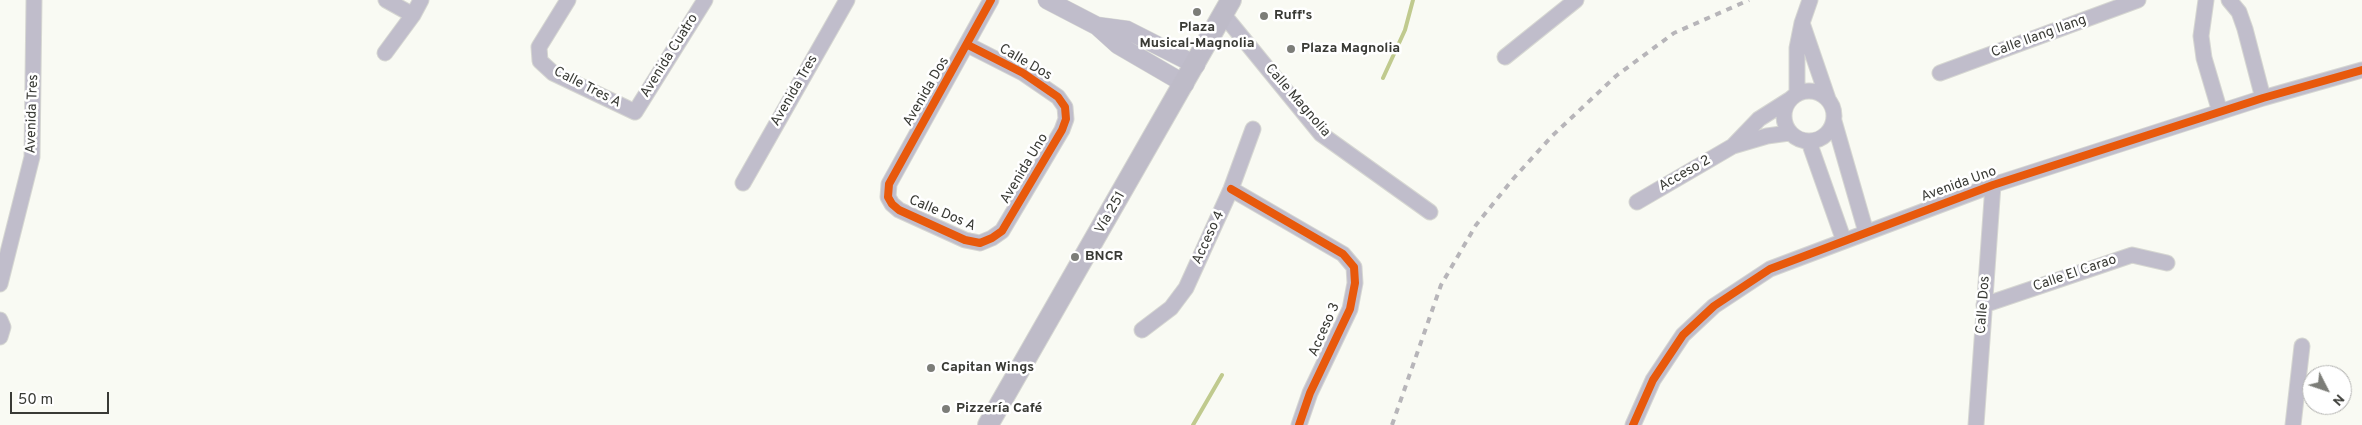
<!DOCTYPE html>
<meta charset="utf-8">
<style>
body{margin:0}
#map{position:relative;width:2362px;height:425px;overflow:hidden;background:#f9faf3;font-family:Overpass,sans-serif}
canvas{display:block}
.north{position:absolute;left:2302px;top:365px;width:50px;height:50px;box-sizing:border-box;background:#fff;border:1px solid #b0b0ae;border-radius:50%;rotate:131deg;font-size:14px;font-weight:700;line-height:20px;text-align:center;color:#393a35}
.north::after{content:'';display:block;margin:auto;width:18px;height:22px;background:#7c7d78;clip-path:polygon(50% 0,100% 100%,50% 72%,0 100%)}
.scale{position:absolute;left:10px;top:392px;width:99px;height:22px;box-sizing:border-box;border:2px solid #393a35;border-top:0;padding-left:6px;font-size:15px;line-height:18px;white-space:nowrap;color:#393a35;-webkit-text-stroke:4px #fff;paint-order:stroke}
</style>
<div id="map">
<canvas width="2362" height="425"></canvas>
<div class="north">N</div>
<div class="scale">50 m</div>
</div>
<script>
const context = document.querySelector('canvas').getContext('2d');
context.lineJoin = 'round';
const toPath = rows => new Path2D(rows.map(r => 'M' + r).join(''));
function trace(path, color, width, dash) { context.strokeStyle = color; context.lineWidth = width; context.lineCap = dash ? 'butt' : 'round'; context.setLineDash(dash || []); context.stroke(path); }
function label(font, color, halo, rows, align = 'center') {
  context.font = font + ' Overpass,sans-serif'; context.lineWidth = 5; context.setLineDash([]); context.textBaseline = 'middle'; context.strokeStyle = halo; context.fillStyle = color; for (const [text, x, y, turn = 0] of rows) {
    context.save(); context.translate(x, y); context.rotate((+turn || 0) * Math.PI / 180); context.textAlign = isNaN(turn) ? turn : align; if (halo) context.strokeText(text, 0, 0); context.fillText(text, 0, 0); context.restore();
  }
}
trace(toPath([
 [1383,78,1405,30,1413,0],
 [1193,425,1222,375]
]), '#c0ca8e', 4);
const minor = toPath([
 [386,0,413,15],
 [568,0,539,47,540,61,553,73,635,112,705,0],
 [2206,0,2201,36,2204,58,2220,112],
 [2229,0,2239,12,2245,29,2263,98],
 [1223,14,1321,134,1430,212],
 [1802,23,1828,99],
 [968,45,1023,73,1058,97,1065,107,1066,119,1062,130,1002,231,992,238,980,243,965,240,899,210,892,204,888,197,889,184,991,0],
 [385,53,413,15,421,0],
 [1505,57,1576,0],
 [1940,73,2138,0],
 '1784 116a25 25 0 1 1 50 0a25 25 0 1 1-50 0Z',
 [1797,93,1797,48,1802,23,1810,0],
 [1834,121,1866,232],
 [1809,142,1844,241],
 [1734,145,1759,119,1789,100],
 [743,183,847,0],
 [1231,189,1343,254,1354,267,1355,283,1350,309,1310,393,1299,425],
 [1637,202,1733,146,1767,136,1789,133],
 [0,284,32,157,34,0],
 [1984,305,2132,255,2167,263],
 [0,320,3,327,0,337],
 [1142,330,1171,308,1186,288,1231,189,1253,129],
 [1633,425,1653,380,1683,335,1714,306,1770,269,1993,185,2263,98,2362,70],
 [1976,425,1993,185],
 [2293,425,2302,346]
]);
const tertiary = toPath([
 [1047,0,1097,26,1118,45,1185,84],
 [1097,26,1127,30,1196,65]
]);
const secondary = toPath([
 [988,425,1231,0]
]);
trace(minor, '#d6d7d2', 17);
trace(tertiary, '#d6d7d2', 19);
trace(secondary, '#d6d7d2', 22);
trace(minor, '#c0bdcb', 15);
trace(tertiary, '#c0bdcb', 18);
trace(secondary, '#bebbc8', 20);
trace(toPath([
 [1392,425,1441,285,1476,225,1513,179,1552,136,1616,76,1674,33,1749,0]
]), '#b7b5b9', 4, [6, 6]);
trace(toPath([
 [968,45,1023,73,1058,97,1065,107,1066,119,1062,130,1002,231,992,238,980,243,965,240,899,210,892,204,888,197,889,184,991,0],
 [1231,189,1343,254,1354,267,1355,283,1350,309,1310,393,1299,425],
 [1633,425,1653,380,1683,335,1714,306,1770,269,1993,185,2263,98,2362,70]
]), '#e8590c', 8);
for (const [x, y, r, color] of [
 [1197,12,5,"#7c7d78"],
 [1264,16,5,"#7c7d78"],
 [1291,49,5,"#7c7d78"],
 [1075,257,5,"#7c7d78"],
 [931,368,5,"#7c7d78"],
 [946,409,5,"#7c7d78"]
]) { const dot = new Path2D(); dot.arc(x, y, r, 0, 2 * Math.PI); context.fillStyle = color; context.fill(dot); trace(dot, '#fff', 2); }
label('bold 14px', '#393a35', '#fff', [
 ["Ruff's",1274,16],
 ["Plaza",1197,28,"center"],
 ["Musical-Magnolia",1197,44,"center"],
 ["Plaza Magnolia",1301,49],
 ["BNCR",1085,257],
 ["Capitan Wings",941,368],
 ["Pizzería Café",956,409]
], 'left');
label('14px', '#393a35', '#fff', [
 ["Calle Ilang Ilang",2039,37,-20],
 ["Avenida Cuatro",670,56,-58],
 ["Calle Dos",1025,63,30],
 ["Calle Tres A",587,88,27],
 ["Avenida Tres",795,91,-60],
 ["Avenida Dos",927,92,-60],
 ["Calle Magnolia",1297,101,49],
 ["Avenida Tres",33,114,-88],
 ["Avenida Uno",1025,169,-59],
 ["Acceso 2",1685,174,-30],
 ["Avenida Uno",1959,185,-20],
 ["Vía 251",1111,213,-60],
 ["Calle Dos A",942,214,23],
 ["Acceso 4",1209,238,-65],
 ["Calle El Carao",2075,274,-19],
 ["Calle Dos",1984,305,-86],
 ["Acceso 3",1325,330,-66]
]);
</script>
